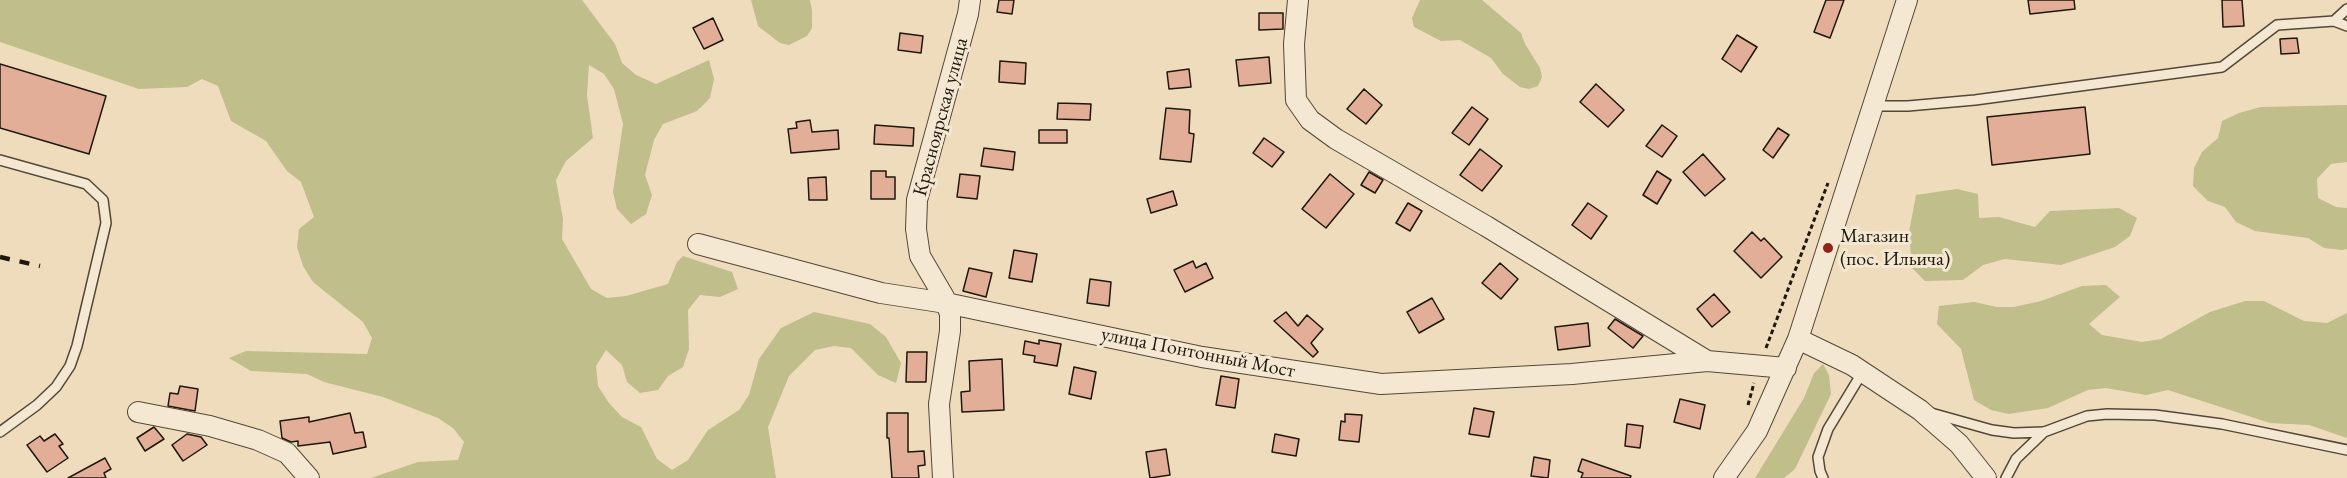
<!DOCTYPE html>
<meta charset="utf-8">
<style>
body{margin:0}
canvas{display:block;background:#eedcbc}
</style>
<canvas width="2347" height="478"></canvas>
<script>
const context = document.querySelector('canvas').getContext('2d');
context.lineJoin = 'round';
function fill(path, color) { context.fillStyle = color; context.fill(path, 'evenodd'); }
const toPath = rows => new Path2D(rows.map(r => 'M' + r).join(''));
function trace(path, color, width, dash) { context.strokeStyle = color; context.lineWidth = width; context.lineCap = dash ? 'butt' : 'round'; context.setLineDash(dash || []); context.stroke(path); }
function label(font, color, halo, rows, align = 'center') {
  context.font = font + ' "EB Garamond",serif'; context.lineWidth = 6; context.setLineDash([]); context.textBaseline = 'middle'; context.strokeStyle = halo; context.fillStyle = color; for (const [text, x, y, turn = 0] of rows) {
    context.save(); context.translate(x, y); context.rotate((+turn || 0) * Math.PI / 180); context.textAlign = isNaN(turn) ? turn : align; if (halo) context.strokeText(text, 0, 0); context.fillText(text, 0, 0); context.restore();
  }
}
fill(toPath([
 [0,0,582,0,615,44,622,63,636,75,656,84,709,60,714,79,710,98,697,111,663,124,654,140,645,175,652,195,646,214,631,224,617,209,613,192,623,124,614,89,604,74,589,65,587,95,593,138,566,161,556,180,563,219,562,239,591,289,607,298,626,296,668,284,677,262,683,256,732,272,738,289,720,297,700,295,688,310,689,349,683,367,668,376,658,390,640,393,627,382,622,365,606,350,596,366,598,386,609,403,622,417,641,427,657,459,672,470,688,460,708,430,739,410,749,395,759,359,781,328,814,312,870,324,886,337,901,363,896,383,878,375,851,348,834,346,815,350,789,376,768,427,776,478,371,478,418,462,458,460,464,442,453,428,438,418,383,397,324,382,307,374,251,371,229,358,246,351,367,354,372,338,363,322,313,282,303,266,297,247,299,229,314,217,301,182,287,171,266,141,231,121,218,86,202,79,187,87,139,89,0,42],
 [751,0,810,0,812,10,812,28,807,36,789,45,780,43,758,26],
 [1420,0,1482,0,1521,33,1525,44,1540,68,1542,77,1538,86,1529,89,1520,87,1503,74,1491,58,1460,40,1441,41,1414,27,1412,18],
 [2347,105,2347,162,2331,164,2317,179,2318,198,2336,207,2347,208,2347,249,2342,250,2324,248,2308,238,2255,231,2236,222,2225,207,2208,201,2193,186,2194,168,2202,152,2218,138,2222,121,2239,113,2261,107],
 [1957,189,1978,194,1979,218,1999,217,2035,227,2050,211,2119,208,2137,218,2130,236,2115,247,2061,265,2005,259,1983,265,1963,280,1925,281,1912,268,1909,232,1916,195],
 [2106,285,2120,297,2089,324,2102,335,2142,342,2161,339,2210,312,2245,301,2264,301,2304,321,2327,323,2347,313,2347,438,2309,425,2270,423,2168,390,2146,395,2106,388,2088,390,2048,408,2009,414,1991,410,1974,400,1961,349,1937,324,1939,306,1974,302,1997,307,2014,307,2041,301,2082,286],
 [1823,364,1829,375,1831,394,1795,469,1784,478,1755,478,1804,398,1814,373]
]), '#c0be8b');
const building = toPath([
 [999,0,1014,0,1012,14,997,12,999,0],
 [1826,0,1844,0,1830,38,1814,32,1826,0],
 [2028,0,2074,0,2075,9,2030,14,2028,0],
 [2222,0,2242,0,2244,26,2223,27,2222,0],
 [1259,13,1283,13,1283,29,1259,30,1259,13],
 [713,18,723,40,704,49,693,28,713,18],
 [900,33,923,36,921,53,898,50,900,33],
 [1737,35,1757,47,1741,72,1722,59,1737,35],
 [2297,38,2299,53,2281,54,2280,39,2297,38],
 [1269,57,1271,83,1239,86,1236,60,1269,57],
 [1000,61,1026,63,1025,84,999,82,1000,61],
 [0,64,106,96,89,154,0,128,0,64],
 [1189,69,1191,87,1169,89,1167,72,1189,69],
 [1596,84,1624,110,1608,127,1580,102,1596,84],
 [1364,89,1382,105,1366,124,1347,109,1364,89],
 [1058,103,1091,104,1090,120,1057,119,1058,103],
 [1472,107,1488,119,1469,145,1452,133,1472,107],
 [2085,107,2090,154,1992,165,1987,117,2085,107],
 [1166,108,1190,110,1189,133,1194,134,1191,162,1160,159,1166,108],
 [810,120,812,132,838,130,839,149,791,153,788,129,797,128,796,122,810,120],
 [875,125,914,128,913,146,874,144,875,125],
 [1662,125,1677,136,1662,157,1646,146,1662,125],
 [1778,128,1789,135,1773,158,1763,150,1778,128],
 [1039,130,1067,130,1067,143,1039,143,1039,130],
 [1264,138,1284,152,1272,167,1253,153,1264,138],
 [984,148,1015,152,1013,170,981,166,984,148],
 [1480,149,1502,166,1482,191,1460,175,1480,149],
 [1703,154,1725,179,1705,196,1683,172,1703,154],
 [871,171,886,171,886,177,895,177,895,199,871,199,871,171],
 [1657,171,1671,180,1657,204,1643,195,1657,171],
 [1369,172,1383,180,1375,193,1361,185,1369,172],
 [960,174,980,176,977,199,957,197,960,174],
 [1330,174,1354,194,1326,228,1302,209,1330,174],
 [826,177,827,200,809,200,808,178,826,177],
 [1173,191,1177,205,1151,213,1147,199,1173,191],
 [1408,203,1422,211,1410,231,1396,223,1408,203],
 [1588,203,1607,216,1591,239,1572,225,1588,203],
 [1752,232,1761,241,1764,238,1782,257,1761,278,1734,251,1752,232],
 [1014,250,1037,254,1032,282,1009,278,1014,250],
 [1193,261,1196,268,1206,263,1213,278,1185,292,1174,270,1193,261],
 [1500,263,1518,279,1501,299,1482,283,1500,263],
 [969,268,992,273,986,297,963,291,969,268],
 [1090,279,1111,282,1109,306,1087,303,1090,279],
 [1714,294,1730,312,1712,327,1697,309,1714,294],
 [1432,298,1444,319,1419,333,1407,312,1432,298],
 [1286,312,1298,326,1307,315,1323,329,1311,343,1318,352,1313,357,1274,321,1286,312],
 [1615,319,1643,336,1633,348,1608,328,1615,319],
 [1588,323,1590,346,1558,350,1555,327,1588,323],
 [1039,340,1061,344,1057,366,1034,362,1035,356,1023,354,1025,341,1039,344,1039,340],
 [907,352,927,352,926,382,906,382,907,352],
 [1002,359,1004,410,962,412,961,392,970,391,969,361,1002,359],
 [1074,367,1096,372,1091,399,1069,394,1074,367],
 [1221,376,1239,379,1235,408,1216,405,1221,376],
 [180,386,198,389,195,411,168,406,170,393,178,394,180,386],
 [1680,399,1705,405,1700,429,1674,422,1680,399],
 [1474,408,1494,412,1489,437,1469,434,1474,408],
 [350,413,355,433,363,432,366,447,333,454,330,442,298,446,298,441,291,442,282,438,280,421,309,417,309,422,350,413],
 [887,413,908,413,908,452,924,451,925,465,918,466,919,478,892,478,889,438,887,438,887,413],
 [1345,414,1362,415,1359,442,1339,440,1341,421,1345,422,1345,414],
 [1627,424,1643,426,1640,448,1625,446,1627,424],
 [154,427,164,439,145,451,137,438,154,427],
 [55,434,63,444,59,446,68,458,47,472,27,445,40,436,44,441,55,434],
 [187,434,201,437,207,445,183,461,172,445,187,434],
 [1275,434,1299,439,1296,456,1272,452,1275,434],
 [1166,449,1170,475,1150,478,1146,452,1166,449],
 [1534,457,1550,460,1548,478,1531,476,1534,457],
 [105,458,111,469,104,473,106,478,68,478,105,458],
 [1582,459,1631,476,1630,478,1581,478,1583,473,1578,471,1582,459]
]);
fill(building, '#e3ae97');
trace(building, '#1f170c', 1.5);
const lane = toPath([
 [2334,21,2347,9],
 [1872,106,1908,106,1975,100,2222,67,2277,25,2334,21,2347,26],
 [0,160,86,184,103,200,106,223,77,346,70,366,56,387,37,405,0,432],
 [1931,413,1992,430,2014,433,2043,432],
 [1823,478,1820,471,1818,457,1828,429,1862,373],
 [2006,478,2016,459,2044,432,2087,416,2107,414,2155,415,2222,424,2347,450]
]);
const street = toPath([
 [1298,0,1294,44,1296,100,1310,120,1336,139,1486,226,1707,361],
 [698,244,881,293,946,303,1202,357,1381,384,1572,374,1707,361,1786,368],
 [1798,339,1852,365,1920,410,1959,444,1986,478],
 [138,412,210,426,258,440,287,453,309,478],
 [943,478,939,404,950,331,950,314,944,297,920,256,916,229,917,200,968,14,970,0],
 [1724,478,1757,431,1798,339,1907,0]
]);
trace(lane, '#534838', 12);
trace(street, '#534838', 22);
trace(toPath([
 [1766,348,1828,183],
 [1748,405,1754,383]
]), '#1f170c', 3, [4.5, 3]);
trace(lane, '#f4e8d3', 9);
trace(street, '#f4e8d3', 20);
trace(toPath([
 [0,257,40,266]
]), '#1f170c', 4.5, [10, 10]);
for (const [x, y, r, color] of [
 [1828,248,6,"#8f2418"]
]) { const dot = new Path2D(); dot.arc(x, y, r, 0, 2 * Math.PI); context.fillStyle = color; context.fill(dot); trace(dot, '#f4e8d3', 2); }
label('20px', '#1f170c', '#f4e8d3', [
 ["Красноярская улица",941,117,-75],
 ["улица Понтонный Мост",1198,353,11]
]);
label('20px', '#1f170c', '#f4e8d3', [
 ["Магазин",1840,237],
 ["(пос. Ильича)",1840,260]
], 'left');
</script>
